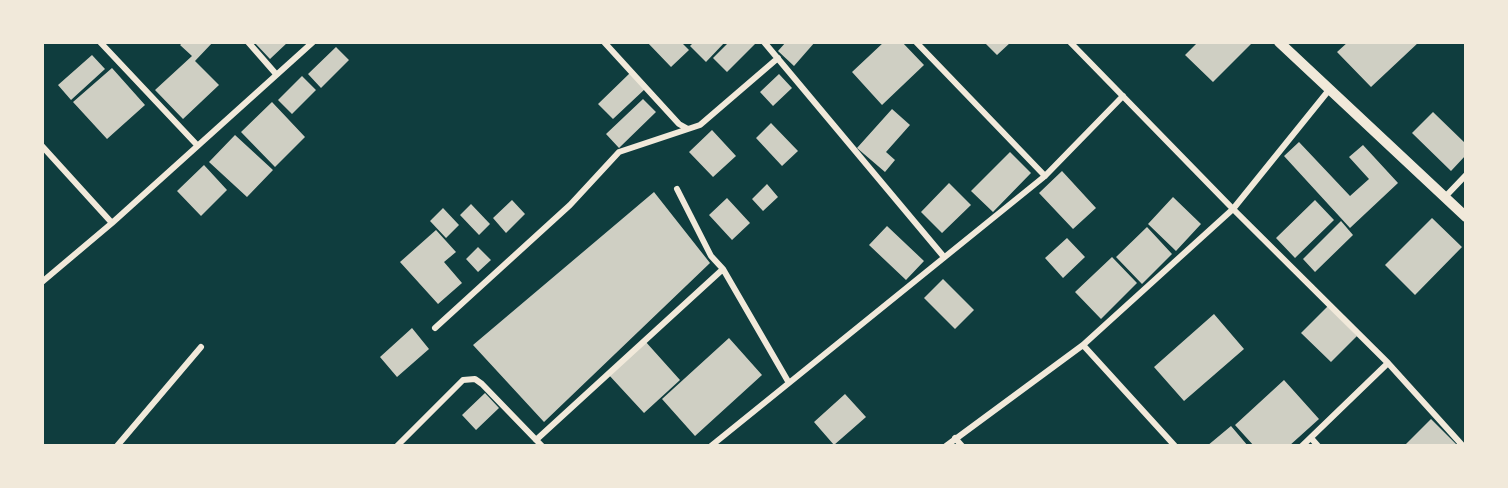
<!DOCTYPE html>
<style>
body{margin:0}
#map{position:relative;width:1508px;height:488px;overflow:hidden;background:#0f3d3e;font-family:"Source Serif 4",serif}
canvas{display:block}
.frame{position:absolute;inset:0;border:44px solid #f1e9da;pointer-events:none}
</style>
<div id="map">
<canvas width="1508" height="488"></canvas>
<div class="frame"></div>
</div>
<script>
const context = document.querySelector('canvas').getContext('2d');
context.lineJoin = 'round';
function fill(path, color) { context.fillStyle = color; context.fill(path, 'evenodd'); }
const toPath = rows => new Path2D(rows.map(r => 'M' + r).join(''));
function trace(path, color, width, dash) { context.strokeStyle = color; context.lineWidth = width; context.lineCap = dash ? 'butt' : 'round'; context.setLineDash(dash || []); context.stroke(path); }
fill(toPath([
 [183,42,213,42,195,61,219,85,183,119,155,90,192,56,180,45],
 [254,42,288,42,270,59],
 [647,42,681,42,689,50,671,67],
 [694,42,725,42,706,62,690,46],
 [729,42,753,42,755,44,727,72,713,58],
 [786,42,815,42,794,66,778,51],
 [884,42,902,42,924,65,882,105,852,72],
 [984,42,1011,42,997,55],
 [1198,42,1250,42,1251,44,1213,82,1185,55],
 [1348,42,1419,42,1371,87,1337,52],
 [336,47,349,60,321,88,308,74],
 [92,55,105,69,71,100,58,85],
 [112,68,145,105,107,139,73,102],
 [630,73,645,89,613,119,598,104],
 [779,74,792,88,773,106,760,92],
 [302,76,316,90,292,114,278,100],
 [643,99,656,112,619,148,606,134],
 [272,102,305,137,275,167,241,132],
 [892,109,910,125,886,152,895,160,885,172,857,148],
 [1433,112,1466,144,1466,155,1451,171,1412,133],
 [771,123,798,151,782,166,756,138],
 [712,130,736,156,713,177,689,152],
 [235,135,273,170,247,197,209,162],
 [1299,142,1350,196,1369,179,1349,157,1363,145,1398,183,1350,228,1284,156],
 [1010,152,1031,173,993,212,971,191],
 [204,165,227,190,201,216,177,191],
 [1062,171,1096,208,1073,229,1039,193],
 [949,183,971,205,942,233,921,212],
 [767,184,778,197,763,211,752,199],
 [654,192,710,263,544,422,473,345],
 [1173,197,1201,224,1176,251,1148,224],
 [727,198,750,223,732,240,709,215],
 [512,200,525,214,506,233,493,218],
 [1315,200,1334,220,1295,258,1276,238],
 [471,204,490,224,479,235,460,215],
 [443,208,459,225,446,238,430,221],
 [1432,218,1462,247,1415,295,1385,265],
 [1341,221,1353,235,1315,272,1303,259],
 [887,226,924,261,906,280,869,245],
 [1147,227,1172,254,1142,284,1116,257],
 [436,230,456,252,444,262,462,283,438,304,400,262],
 [1067,238,1085,257,1063,278,1045,258],
 [478,247,491,260,478,272,466,259],
 [1112,257,1137,283,1101,319,1075,292],
 [943,279,974,310,955,329,924,298],
 [1328,306,1357,336,1331,362,1301,333],
 [1214,314,1244,349,1184,401,1154,367],
 [412,328,429,349,397,377,380,357],
 [729,338,762,375,695,436,662,399],
 [645,341,680,380,644,413,608,374],
 [1284,380,1319,419,1289,446,1254,446,1235,425],
 [485,393,499,408,476,430,462,415],
 [845,394,866,417,834,445,814,422],
 [1431,419,1458,446,1404,446],
 [1231,426,1248,446,1207,446]
]), '#cfcfc3');
trace(toPath([
 [100,42,197,145],
 [248,42,276,74],
 [604,42,679,124,688,129,700,125,778,58],
 [764,42,944,257],
 [916,42,1045,176],
 [1070,42,1233,209,1388,363,1463,446],
 [42,146,112,223],
 [677,189,711,256,723,269,789,383],
 [1445,197,1466,175],
 [42,282,112,223,313,42],
 [435,328,570,205,619,152,688,129],
 [1083,345,1175,446],
 [955,438,962,446],
 [1311,438,1318,446],
 [536,440,723,269],
 [117,446,201,347],
 [397,446,463,380,475,379,482,384,542,446],
 [711,446,1045,176,1123,96],
 [946,446,1083,345,1233,209,1329,90],
 [1302,446,1388,363]
]), '#f1e9da', 6);
trace(toPath([
 [1279,42,1466,217]
]), '#f1e9da', 10);
</script>
